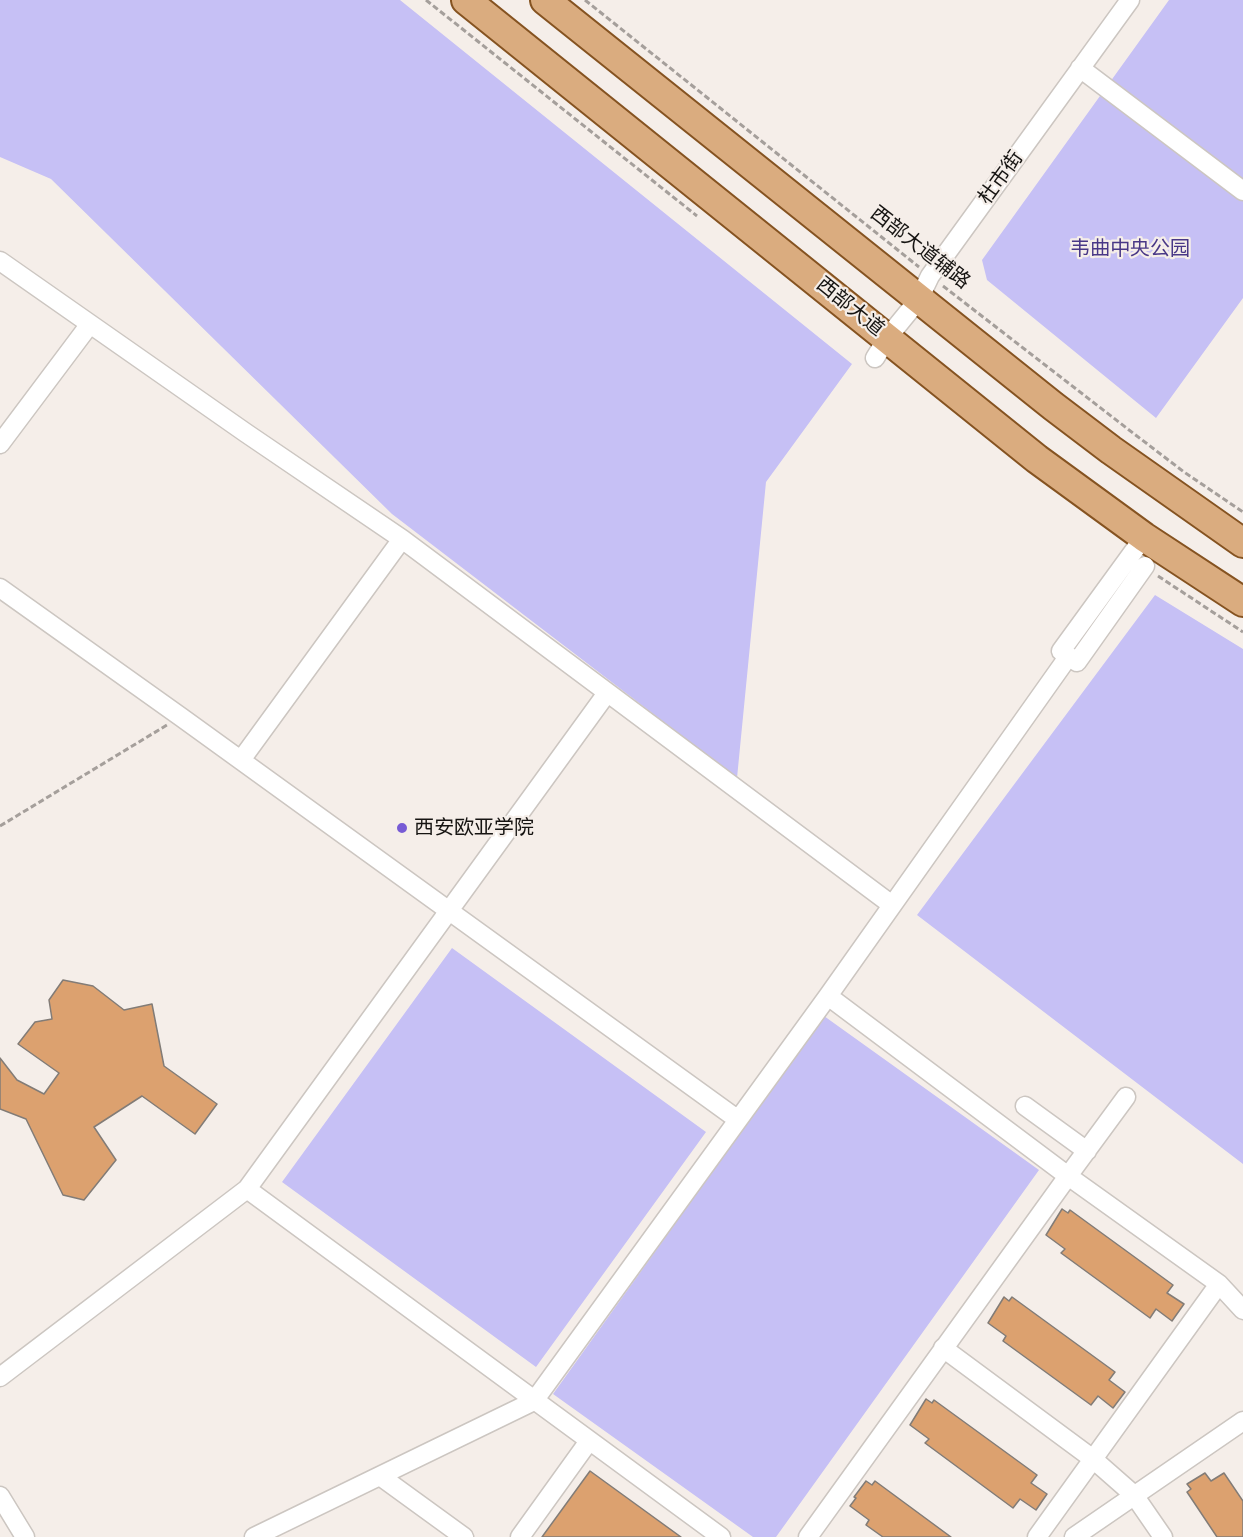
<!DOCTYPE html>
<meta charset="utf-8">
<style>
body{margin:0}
canvas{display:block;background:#f5eee9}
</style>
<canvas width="1243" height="1537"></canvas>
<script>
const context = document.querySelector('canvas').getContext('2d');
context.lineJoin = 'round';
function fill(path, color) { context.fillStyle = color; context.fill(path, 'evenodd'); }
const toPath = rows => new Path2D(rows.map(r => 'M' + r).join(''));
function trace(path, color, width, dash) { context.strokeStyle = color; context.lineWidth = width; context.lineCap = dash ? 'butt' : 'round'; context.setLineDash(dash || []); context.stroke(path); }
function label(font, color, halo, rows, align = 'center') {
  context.font = font + ' "Open Sans","Noto Sans SC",sans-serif'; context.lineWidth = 4.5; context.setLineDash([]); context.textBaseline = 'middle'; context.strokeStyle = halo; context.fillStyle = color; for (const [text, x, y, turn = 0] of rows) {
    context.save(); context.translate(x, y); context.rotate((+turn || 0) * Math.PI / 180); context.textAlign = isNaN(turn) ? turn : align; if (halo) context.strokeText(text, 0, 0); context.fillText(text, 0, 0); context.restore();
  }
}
fill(toPath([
 [0,0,400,0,852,364,766,482,737,778,392,514,51,179,0,157],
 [1169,0,1243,0,1243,298,1156,418,987,280,982,260],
 [1155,595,1243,649,1243,1164,917,915],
 [452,948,706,1132,536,1367,282,1182],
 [824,1016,1039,1170,776,1537,753,1537,553,1394]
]), '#c6c0f5');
const building = toPath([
 [63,980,93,986,124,1010,152,1004,164,1066,217,1104,195,1134,142,1096,94,1127,116,1160,84,1200,63,1195,26,1119,0,1109,0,1058,17,1080,44,1094,59,1073,18,1044,35,1022,52,1019,49,1000,63,980],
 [1062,1209,1068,1213,1070,1210,1173,1285,1167,1293,1184,1304,1172,1321,1156,1309,1150,1318,1061,1253,1065,1249,1046,1235,1062,1209],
 [1004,1297,1009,1301,1012,1297,1115,1372,1109,1380,1125,1392,1113,1408,1098,1396,1091,1405,1003,1341,1006,1336,988,1323,1004,1297],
 [926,1399,932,1403,934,1400,1037,1475,1031,1483,1047,1494,1036,1510,1020,1499,1013,1508,925,1443,929,1439,910,1425,926,1399],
 [590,1471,681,1537,542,1537,590,1471],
 [1205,1473,1211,1481,1224,1473,1243,1501,1243,1537,1217,1537,1187,1492,1191,1489,1187,1484,1205,1473],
 [866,1481,872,1485,875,1481,951,1537,883,1537,866,1525,869,1520,850,1506,856,1498,854,1497,866,1481]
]);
fill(building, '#dca16f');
trace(building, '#827c77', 1.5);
const street = toPath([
 [1080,68,1243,191],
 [0,261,246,433,402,539,241,760],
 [875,358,888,337,919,299,930,276,1130,0],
 [0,444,90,324],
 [1144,537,1061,651,1077,662,1145,566],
 [402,539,892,905],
 [0,588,181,717,737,1119],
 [1126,1097,1068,1176,1219,1284,1243,1310],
 [1025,1106,1087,1151],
 [247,1189,607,693],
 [943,1348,1093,1459,1134,1495,1163,1537],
 [0,1377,247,1189,721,1537],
 [380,1476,464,1537],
 [0,1496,25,1537],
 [254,1537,534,1401,828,996,1068,657],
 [520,1537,589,1441],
 [808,1537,1068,1176,828,996],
 [1037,1537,1219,1284],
 [1074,1537,1243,1421]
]);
const primary = toPath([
 [466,0,1037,459,1144,537,1243,602],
 [545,0,1053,406,1111,450,1243,543]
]);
trace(street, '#ccc6c1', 21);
trace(primary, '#855321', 32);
trace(toPath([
 [426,0,697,216],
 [585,0,919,267],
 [943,286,1133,433,1184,472,1243,512],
 [1158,576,1243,632],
 [0,826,167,725]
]), '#a59f9b', 3, [6, 3]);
trace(street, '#fff', 18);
trace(primary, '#daac7f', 28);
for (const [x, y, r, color] of [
 [402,828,6,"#775bd5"]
]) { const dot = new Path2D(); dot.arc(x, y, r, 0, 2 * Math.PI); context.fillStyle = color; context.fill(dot); trace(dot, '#f5eee9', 2); }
label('20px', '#161412', '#f5eee9', [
 ["杜市街",1001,178,-54],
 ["西部大道辅路",920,248,38],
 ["西部大道",850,307,39]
]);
label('20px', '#493887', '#f5eee9', [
 ["韦曲中央公园",1130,249]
]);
label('20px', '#161412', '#f5eee9', [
 ["西安欧亚学院",414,828]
], 'left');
</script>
